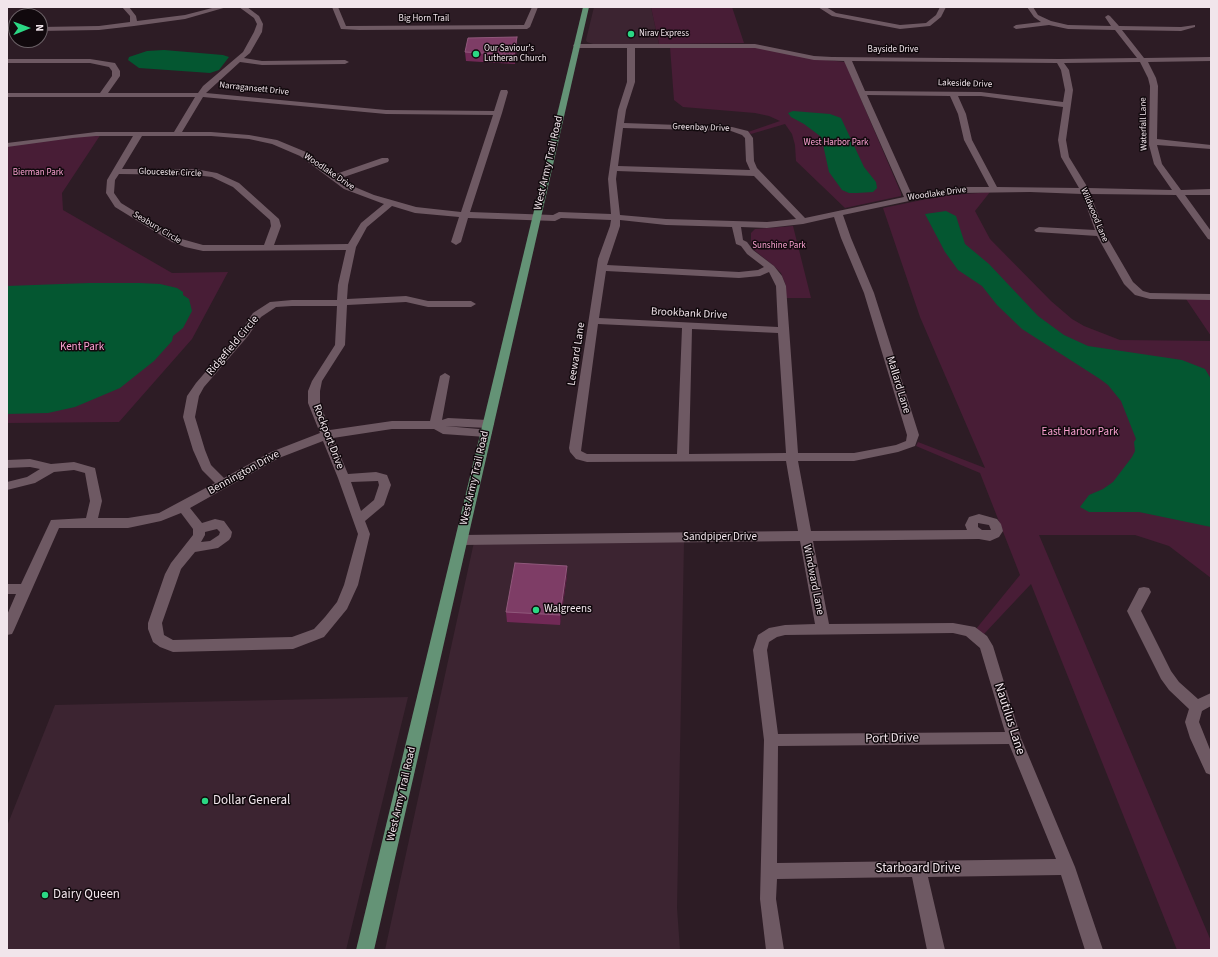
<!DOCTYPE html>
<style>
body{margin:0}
#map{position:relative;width:1218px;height:957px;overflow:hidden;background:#2d1c25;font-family:"Source Sans 3",sans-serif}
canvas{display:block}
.frame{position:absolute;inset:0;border:8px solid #f1e5eb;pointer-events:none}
.north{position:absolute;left:8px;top:8px;width:40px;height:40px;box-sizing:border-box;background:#11090d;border:1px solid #6b6166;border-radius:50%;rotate:89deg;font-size:11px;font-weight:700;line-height:16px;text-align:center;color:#f1e5eb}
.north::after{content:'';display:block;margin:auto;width:14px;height:18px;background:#2bd884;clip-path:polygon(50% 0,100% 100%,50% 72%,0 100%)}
</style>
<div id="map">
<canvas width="1218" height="957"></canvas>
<div class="frame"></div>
<div class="north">N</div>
</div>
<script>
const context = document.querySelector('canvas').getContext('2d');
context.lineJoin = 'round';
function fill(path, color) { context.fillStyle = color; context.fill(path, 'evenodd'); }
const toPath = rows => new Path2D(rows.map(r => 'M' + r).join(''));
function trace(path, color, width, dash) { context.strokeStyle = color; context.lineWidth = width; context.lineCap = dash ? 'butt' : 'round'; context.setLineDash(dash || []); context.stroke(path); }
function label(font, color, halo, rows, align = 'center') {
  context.font = font + ' "Source Sans 3",sans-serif'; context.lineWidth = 3; context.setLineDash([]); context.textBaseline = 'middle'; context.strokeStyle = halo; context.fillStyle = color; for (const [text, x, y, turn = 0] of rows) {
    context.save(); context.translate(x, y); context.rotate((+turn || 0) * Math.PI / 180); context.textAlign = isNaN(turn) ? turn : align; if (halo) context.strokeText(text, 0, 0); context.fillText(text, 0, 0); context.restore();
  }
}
fill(toPath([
 [594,7,651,7,659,44,596,45,587,42,586,40],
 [474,542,684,542,677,908,680,950,385,950],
 [408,697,346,950,7,950,7,826,55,705]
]), '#3c2431');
fill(toPath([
 [651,7,732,7,744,43,659,44],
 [670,47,764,48,817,59,845,62,901,193,901,196,845,208,796,161,795,145,792,134,785,124,751,134,748,132,780,121,769,116,755,113,683,107,674,100],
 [101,134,62,193,63,210,172,273,228,272,192,339,119,422,7,423,7,145],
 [990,192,975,211,990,239,1051,301,1072,319,1084,326,1120,340,1211,341,1211,578,1169,546,1135,535,1039,535,1211,941,1211,950,1177,950,1031,584,984,634,976,629,1020,575,980,473,916,446,918,442,985,468,920,317,883,208,941,196],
 [793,226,811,298,786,298,786,286,781,273,774,266,754,250,751,244,751,233,755,229],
 [1186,299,1211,299,1211,336]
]), '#481d36');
fill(toPath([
 [164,50,223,55,229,57,219,70,210,73,139,68,128,60,129,57,147,51],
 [793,111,830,114,841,118,864,167,876,182,877,188,873,192,857,193,849,193,842,190,829,172,822,140,820,136,804,124,791,117,788,113],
 [946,211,956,216,965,244,989,264,1038,316,1064,335,1088,346,1182,360,1205,369,1211,379,1211,527,1139,512,1089,512,1080,507,1089,495,1103,489,1113,482,1132,457,1135,451,1134,442,1136,439,1121,401,1108,385,1100,379,1022,329,997,305,982,286,958,270,945,252,925,214],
 [89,283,140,283,160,284,177,288,183,292,183,295,189,299,192,311,183,328,173,336,172,341,154,361,120,388,75,407,48,413,7,414,7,286]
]), '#045731');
fill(toPath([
 [122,7,129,7,136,16,137,21,185,15,216,7,227,7,185,19,134,26,99,30,40,31,40,27,99,26,130,22,130,16,122,7],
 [239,7,247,7,259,16,263,24,262,32,250,53,244,58,262,61,345,60,349,62,345,64,262,65,240,62,206,93,386,110,494,111,500,92,501,90,507,90,508,92,502,113,470,212,553,215,559,212,611,214,608,179,618,110,627,82,627,48,577,48,573,46,574,44,755,44,814,56,832,57,1059,59,1137,58,1115,30,1068,29,1049,25,1016,29,1013,27,1016,25,1041,22,1034,17,1027,7,1033,7,1038,15,1051,21,1068,25,1111,26,1105,17,1108,15,1110,16,1119,26,1181,27,1195,25,1195,27,1181,31,1122,30,1144,58,1211,57,1211,61,1148,62,1156,78,1158,86,1157,139,1211,145,1211,149,1157,145,1162,164,1181,190,1211,189,1211,195,1185,195,1211,231,1211,240,1208,239,1176,195,1090,194,1108,239,1133,282,1143,291,1150,293,1211,294,1211,300,1150,299,1135,295,1124,284,1097,236,1036,232,1034,230,1039,227,1095,230,1082,194,1030,192,960,193,928,197,843,215,851,238,874,293,919,435,915,446,898,452,854,461,798,461,811,531,967,530,965,525,969,517,979,514,997,519,1001,524,1003,531,999,537,990,541,979,539,813,541,829,624,953,623,975,627,987,636,993,646,1021,738,1075,867,1103,950,1085,950,1061,875,928,877,945,950,927,950,912,877,777,879,776,899,784,950,766,950,760,899,764,740,753,650,758,635,769,628,785,625,815,624,800,541,461,545,457,543,455,540,457,537,461,535,798,531,786,461,587,462,576,459,570,452,569,448,598,259,610,226,611,220,561,218,555,221,468,218,461,242,456,245,451,242,459,217,415,213,392,206,367,227,356,247,348,285,347,299,406,296,428,301,471,301,476,304,471,307,428,307,406,302,347,305,345,345,322,381,320,391,320,403,330,430,392,421,430,421,440,376,445,373,450,376,442,420,448,418,488,420,492,421,494,424,492,427,488,428,445,426,490,430,492,433,490,436,486,437,443,434,434,429,392,429,333,438,348,474,376,472,387,475,391,485,384,505,365,521,370,534,358,585,347,609,324,637,293,649,173,652,160,647,153,642,148,629,148,623,165,574,171,563,193,535,193,529,181,513,161,521,128,528,59,528,14,630,12,634,7,635,7,615,16,594,7,594,7,584,21,584,51,520,86,518,90,501,85,473,74,470,54,472,35,483,7,490,7,482,27,477,40,469,30,467,7,468,7,460,30,459,51,464,74,462,95,468,102,501,98,518,128,518,159,513,215,483,202,470,193,450,183,417,187,396,196,383,240,332,253,313,270,302,292,300,337,300,338,285,346,250,203,251,185,247,172,242,115,207,106,193,107,180,133,136,96,136,73,138,7,147,7,143,96,132,174,132,195,97,7,97,7,93,100,93,112,76,112,71,109,67,90,63,7,63,7,59,90,59,115,63,120,71,120,76,108,93,198,93,203,86,243,52,254,32,257,24,254,18,239,7],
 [635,48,755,48,814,60,844,61,904,197,805,218,757,168,754,161,753,138,748,131,732,127,624,123,626,110,635,82,635,48],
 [852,61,1057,63,1061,70,1065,90,1063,102,981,92,865,91,852,61],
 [1140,62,1148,78,1150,86,1149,145,1154,164,1172,190,1088,188,1069,157,1066,140,1073,90,1069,70,1064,63,1140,62],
 [867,95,950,96,958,114,964,140,989,187,960,187,912,195,867,95],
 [958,96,981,96,1063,107,1058,140,1061,157,1079,188,997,187,972,140,966,114,958,96],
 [203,97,386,114,493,115,461,212,416,207,374,195,350,185,341,178,388,162,389,160,388,158,382,158,336,174,306,152,277,140,249,135,211,132,182,132,203,97],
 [623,128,731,131,742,135,745,138,746,161,750,170,618,166,623,128],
 [142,136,211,136,249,139,272,144,300,156,344,189,384,204,361,223,348,244,274,245,281,226,279,219,239,183,217,173,195,169,122,169,142,136],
 [617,171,754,176,796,219,767,222,666,219,620,215,616,179,617,171],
 [119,174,195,175,212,177,233,187,270,220,271,226,264,245,203,245,178,238,121,203,114,193,115,180,119,174],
 [834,217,841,238,864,293,907,435,906,441,896,445,854,453,798,453,786,286,782,276,774,266,753,250,747,242,743,240,741,227,767,228,803,224,834,217],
 [620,220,666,225,732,227,736,244,741,246,747,254,764,267,758,270,739,272,607,265,620,226,620,220],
 [606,271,739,278,760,276,769,272,776,286,778,327,599,318,606,271],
 [292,306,337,306,335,345,312,381,308,391,308,403,320,433,271,452,224,478,211,465,205,450,195,417,199,396,204,387,248,336,261,317,276,307,292,306],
 [598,324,682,328,677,454,587,454,581,451,598,324],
 [692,329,778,333,786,453,689,454,692,329],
 [323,441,338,478,358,534,344,585,337,602,325,617,314,629,292,637,173,640,164,635,162,623,181,569,195,552,218,548,229,540,231,537,232,532,224,521,215,519,202,523,190,508,279,458,323,441],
 [378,481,379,485,374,500,361,511,351,482,378,481],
 [978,523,989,525,991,530,982,530,978,527,978,523],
 [217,529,220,532,219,535,210,541,201,542,205,535,205,532,217,529],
 [953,633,966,636,980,648,1005,732,778,734,767,650,769,642,777,637,785,635,953,633],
 [1009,744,1056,859,777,863,778,746,1009,744],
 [332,7,338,7,346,26,524,25,532,7,538,7,530,27,527,29,359,30,341,29,332,7],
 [818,7,826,7,836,13,900,25,926,23,936,15,940,7,946,7,941,17,930,26,900,29,832,16,818,7],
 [7,27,16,27,16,31,7,31,7,27],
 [1144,587,1149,588,1151,592,1141,611,1171,671,1179,682,1198,699,1211,693,1211,706,1202,711,1199,722,1211,752,1211,775,1206,773,1190,738,1185,722,1189,709,1169,690,1161,679,1127,611,1139,588,1144,587]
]), '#6e5963');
fill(toPath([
 [583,7,589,7,374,950,356,950,583,7]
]), '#649376');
fill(toPath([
 [517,46,515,64,466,61,465,52],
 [567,576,560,625,507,622,506,612]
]), '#712956');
fill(toPath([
 [517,37,517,46,515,64,514,55],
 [567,566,567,576,560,625,560,615]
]), '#501b3c');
const building = toPath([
 [517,37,514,55,465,52,468,38,517,37],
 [515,563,567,566,560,615,506,612,515,563]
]);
fill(building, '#7e3d66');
trace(building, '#90587b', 1);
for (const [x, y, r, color] of [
 [631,34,4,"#2bd884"],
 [476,54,4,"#2bd884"],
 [536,610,4,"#2bd884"],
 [205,801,4,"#2bd884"],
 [45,895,4,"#2bd884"]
]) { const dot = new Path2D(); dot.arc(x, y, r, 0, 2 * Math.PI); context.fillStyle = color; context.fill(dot); trace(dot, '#11090d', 1.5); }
label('9px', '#f1e5eb', '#11090d', [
 ["Big Horn Trail",424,19],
 ["Bayside Drive",893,50],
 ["Lakeside Drive",965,84,2],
 ["Narragansett Drive",254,89,6],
 ["Waterfall Lane",1144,124,-91],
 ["Greenbay Drive",701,128,2],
 ["Woodlake Drive",329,172,34],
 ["Gloucester Circle",170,173,2],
 ["Woodlake Drive",937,194,-8],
 ["Wildwood Lane",1094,215,67],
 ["Seabury Circle",157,228,31]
]);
label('9px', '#f1e5eb', '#11090d', [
 ["Nirav Express",639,34],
 ["Our Saviour's",484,49],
 ["Lutheran Church",484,59]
], 'left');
label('9px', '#fba2d2', '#11090d', [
 ["West Harbor Park",836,143],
 ["Bierman Park",38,173],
 ["Sunshine Park",779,246]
]);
label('11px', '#f1e5eb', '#11090d', [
 ["West Army Trail Road",549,163,-77],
 ["Brookbank Drive",689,314,3],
 ["Ridgefield Circle",233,346,-50],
 ["Leeward Lane",577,354,-81],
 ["Mallard Lane",898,385,73],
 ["Rockport Drive",328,437,69],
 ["Bennington Drive",244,473,-29],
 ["West Army Trail Road",475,478,-77],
 ["Sandpiper Drive",720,538],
 ["Windward Lane",813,580,79],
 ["West Army Trail Road",402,794,-77]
]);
label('11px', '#fba2d2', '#11090d', [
 ["Kent Park",82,348],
 ["East Harbor Park",1080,433]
]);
label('11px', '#f1e5eb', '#11090d', [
 ["Walgreens",544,610]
], 'left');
label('13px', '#f1e5eb', '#11090d', [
 ["Nautilus Lane",1009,719,72],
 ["Port Drive",892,739,-1],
 ["Starboard Drive",918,869]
]);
label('13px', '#f1e5eb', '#11090d', [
 ["Dollar General",213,801],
 ["Dairy Queen",53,895]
], 'left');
</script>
